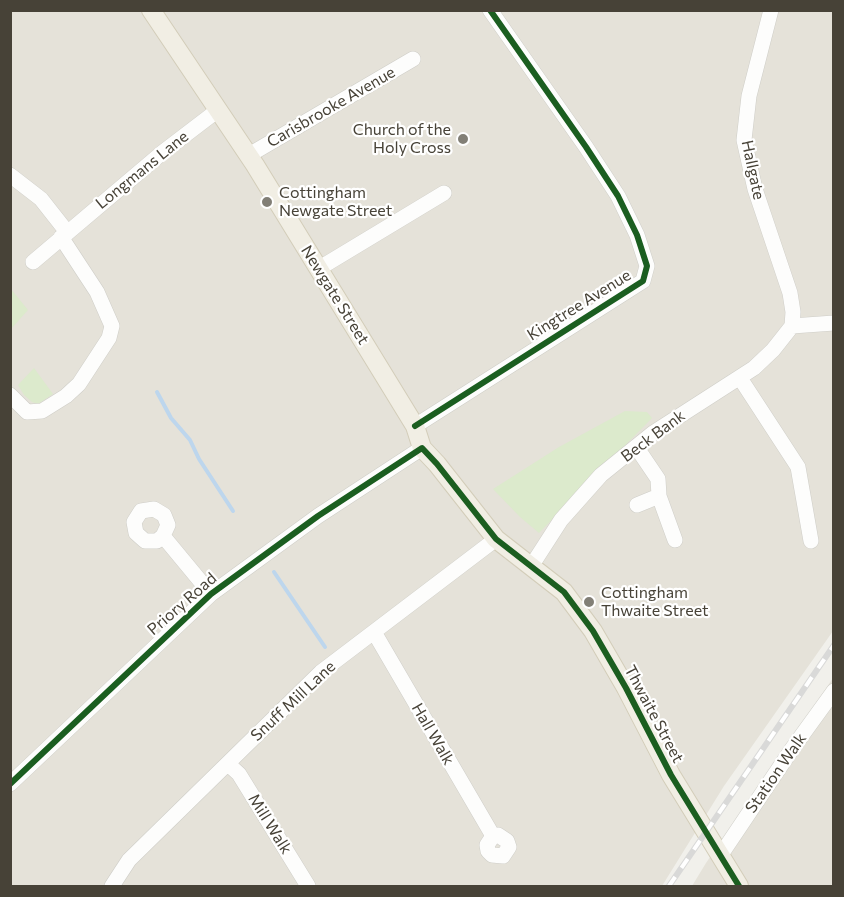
<!DOCTYPE html>
<style>
body{margin:0}
#map{position:relative;width:844px;height:897px;overflow:hidden;background:#f1f0eb;font-family:Commissioner,sans-serif}
canvas{display:block}
.frame{position:absolute;inset:0;border:12px solid #474237;pointer-events:none}
</style>
<div id="map">
<canvas width="844" height="897"></canvas>
<div class="frame"></div>
</div>
<script>
const context = document.querySelector('canvas').getContext('2d');
context.lineJoin = 'round';
function fill(path, color) { context.fillStyle = color; context.fill(path, 'evenodd'); }
const toPath = rows => new Path2D(rows.map(r => 'M' + r).join(''));
function trace(path, color, width, dash) { context.strokeStyle = color; context.lineWidth = width; context.lineCap = dash ? 'butt' : 'round'; context.setLineDash(dash || []); context.stroke(path); }
function label(font, color, halo, rows, align = 'center') {
  context.font = font + ' Commissioner,sans-serif'; context.lineWidth = 4.5; context.setLineDash([]); context.textBaseline = 'middle'; context.strokeStyle = halo; context.fillStyle = color; for (const [text, x, y, turn = 0] of rows) {
    context.save(); context.translate(x, y); context.rotate((+turn || 0) * Math.PI / 180); context.textAlign = isNaN(turn) ? turn : align; if (halo) context.strokeText(text, 0, 0); context.fillText(text, 0, 0); context.restore();
  }
}
fill(toPath([
 [10,11,833,11,833,631,724,786,662,886,11,886],
 [833,678,833,886,692,886,706,863]
]), '#e5e2d9');
fill(toPath([
 [11,289,28,310,11,329,10,329],
 [34,368,53,394,38,404,32,402,24,395,18,385],
 [625,411,647,412,652,418,539,533,520,517,493,489,559,447]
]), '#dceacc');
trace(toPath([
 [157,392,171,418,190,440,199,459,233,511],
 [274,572,325,647]
]), '#bdd6ed', 4);
const minor = toPath([
 [771,10,749,96,744,140,755,189,790,293,793,312,792,326],
 [249,155,413,59],
 [10,175,41,199,67,232],
 [33,262,163,152,218,110],
 [318,269,444,193],
 [792,326,834,323],
 [740,378,798,467,811,541],
 [10,395,27,412,42,411,66,396,79,384,109,338,112,326,97,292,61,237],
 [415,426,643,281,647,266,637,235,618,196,586,147,490,10],
 [637,448,658,479,659,496,675,540],
 [637,505,659,496],
 [163,536,168,525,164,515,154,509,141,511,134,522,136,533,145,541,157,541,163,536,211,594],
 [532,565,561,520,601,475,653,433,754,368,773,350,792,326],
 [374,632,493,836,487,845,488,851,492,855,503,856,509,847,507,841,498,835,493,836],
 [228,764,239,774,308,886],
 [10,784,211,594,318,516,422,448],
 [720,856,792,749,834,691],
 [112,886,129,860,321,672,496,539]
]);
const major = toPath([
 [151,10,255,165,415,426,422,448,437,464,496,539,564,592,593,631,626,688,671,775,739,886]
]);
trace(minor, '#cfcec8', 16);
trace(major, '#d3cdb9', 20);
trace(minor, '#fdfdfc', 15);
trace(major, '#f1eee4', 18);
const rail = toPath([
 [669,886,834,645]
]);
trace(rail, '#d9d9d8', 6);
trace(rail, '#fff', 4, [11]);
trace(toPath([
 [415,426,643,281,647,266,637,235,618,196,586,147,490,10],
 [10,784,211,594,318,516,422,448,437,464,496,539,564,592,593,631,626,688,671,775,739,886]
]), '#1b5e20', 6);
for (const [x, y, r, color] of [
 [463,139,6,"#827f76"],
 [267,202,6,"#827f76"],
 [589,602,6,"#827f76"]
]) { const dot = new Path2D(); dot.arc(x, y, r, 0, 2 * Math.PI); context.fillStyle = color; context.fill(dot); trace(dot, '#fff', 2); }
label('16px', '#474237', '#fff', [
 ["Carisbrooke Avenue",331,107,-30],
 ["Longmans Lane",142,170,-39],
 ["Hallgate",753,170,78],
 ["Newgate Street",335,295,58],
 ["Kingtree Avenue",579,305,-32],
 ["Beck Bank",653,436,-37],
 ["Priory Road",182,604,-41],
 ["Snuff Mill Lane",293,701,-43],
 ["Thwaite Street",654,714,62],
 ["Hall Walk",433,734,60],
 ["Station Walk",776,773,-55],
 ["Mill Walk",270,824,58]
]);
label('16px', '#474237', '#fff', [
 ["Church of the",451,130,"right"],
 ["Holy Cross",451,148,"right"],
 ["Cottingham",279,193],
 ["Newgate Street",279,211],
 ["Cottingham",601,593],
 ["Thwaite Street",601,611]
], 'left');
</script>
